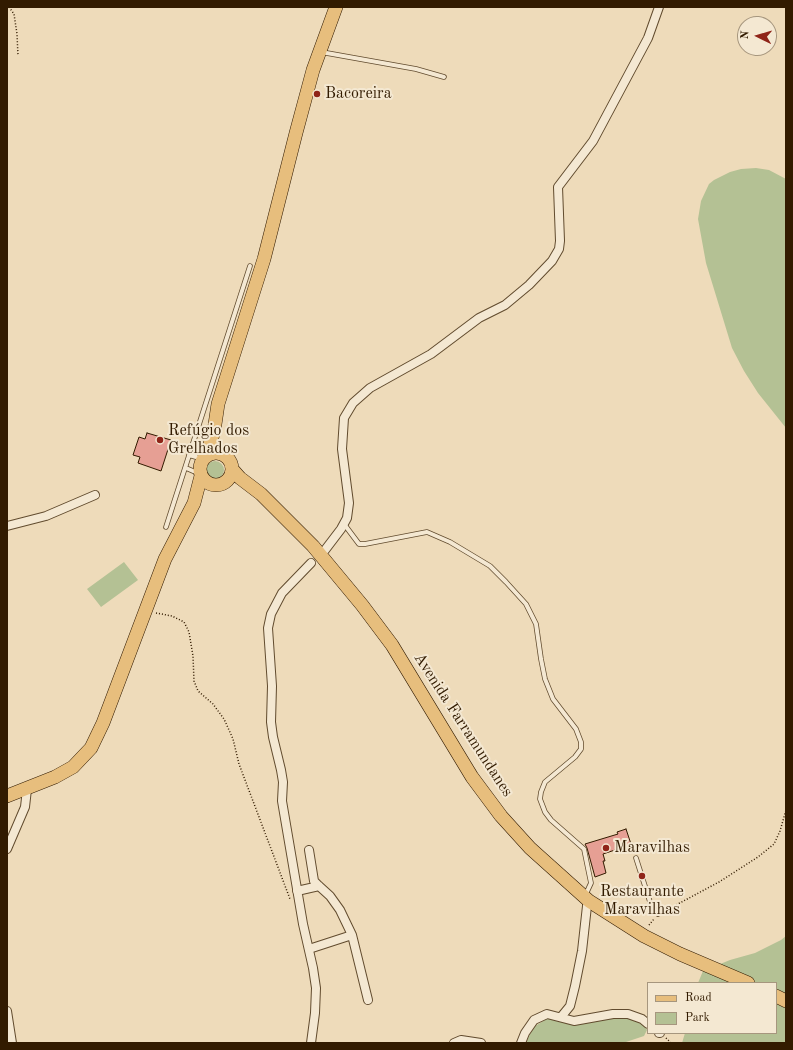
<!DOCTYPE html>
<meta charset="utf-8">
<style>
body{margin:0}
#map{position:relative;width:793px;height:1050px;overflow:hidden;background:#eedbba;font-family:"Old Standard TT",serif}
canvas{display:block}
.frame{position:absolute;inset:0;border:8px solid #321b00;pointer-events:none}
.legend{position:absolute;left:647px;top:982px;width:130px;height:52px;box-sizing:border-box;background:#f4e8d2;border:1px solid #a6967e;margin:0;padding:5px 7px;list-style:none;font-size:12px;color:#321b00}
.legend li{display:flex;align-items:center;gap:8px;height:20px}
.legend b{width:20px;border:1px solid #a6967e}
.north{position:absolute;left:737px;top:16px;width:40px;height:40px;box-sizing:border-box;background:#f4e8d2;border:1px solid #a6967e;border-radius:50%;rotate:275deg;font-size:11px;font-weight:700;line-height:16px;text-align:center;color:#321b00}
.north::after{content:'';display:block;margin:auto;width:14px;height:18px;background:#8f2418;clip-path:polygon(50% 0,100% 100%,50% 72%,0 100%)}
</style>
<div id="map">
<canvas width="793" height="1050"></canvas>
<div class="frame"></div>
<ul class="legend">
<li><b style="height:5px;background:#e7be7d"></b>Road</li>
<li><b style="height:11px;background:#b4c194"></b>Park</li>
</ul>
<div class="north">N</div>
</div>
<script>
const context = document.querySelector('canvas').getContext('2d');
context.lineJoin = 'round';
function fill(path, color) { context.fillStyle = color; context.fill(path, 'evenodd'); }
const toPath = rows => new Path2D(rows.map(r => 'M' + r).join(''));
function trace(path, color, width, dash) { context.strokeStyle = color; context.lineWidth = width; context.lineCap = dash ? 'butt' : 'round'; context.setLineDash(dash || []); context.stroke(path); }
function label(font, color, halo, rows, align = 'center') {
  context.font = font + ' "Old Standard TT",serif'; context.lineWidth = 4; context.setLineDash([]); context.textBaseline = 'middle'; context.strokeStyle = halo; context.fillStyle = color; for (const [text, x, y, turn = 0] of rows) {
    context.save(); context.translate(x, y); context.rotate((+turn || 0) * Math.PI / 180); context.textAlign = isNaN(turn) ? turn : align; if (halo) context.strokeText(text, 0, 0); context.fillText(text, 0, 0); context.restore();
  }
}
fill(toPath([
 [756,168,769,170,786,179,786,428,758,393,744,371,732,348,706,263,698,219,701,201,709,184,714,180,730,172,741,169],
 '206 470a9 9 0 1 1 18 0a9 9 0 1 1-18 0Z',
 [124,562,138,580,101,607,87,589],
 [786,936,786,1043,682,1043,685,1033,776,1033,776,983,698,983,703,971,730,960,755,953,781,940],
 [628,1016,644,1024,647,1030,644,1036,623,1043,526,1043,529,1036,535,1026,550,1017,591,1021]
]), '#b4c194');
const building = toPath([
 [147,433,171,440,161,471,138,463,140,457,133,455,139,437,145,439,147,433],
 [626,829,632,847,621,851,621,848,603,854,605,861,603,861,606,873,595,877,587,848,585,844,618,834,617,832,626,829]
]);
fill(building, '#e69f94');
trace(building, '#321b00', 1);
const service = toPath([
 [321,52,416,69,444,77],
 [189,455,203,459],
 [186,468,200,474],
 [344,524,359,544,365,544,427,532,450,542,490,566,506,582,526,604,536,624,541,659,545,679,553,699,576,729,581,742,581,749,575,757,545,782,541,792,540,799,545,812,551,820,584,849,591,883,585,896],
 [166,527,250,266],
 [636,858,651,905,658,914]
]);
const minor = toPath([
 [7,526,46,516,95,495],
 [325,550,341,529,347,518,349,503,342,449,344,418,353,403,370,388,431,354,479,318,505,305,529,285,552,261,559,249,560,241,558,187,593,141,648,38,659,7],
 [311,563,282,593,271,614,268,628,272,686,271,722,273,737,281,770,283,782,282,801,303,924,313,968,316,988,315,1013,311,1043],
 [7,849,25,807,27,789],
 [309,850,314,881,319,886,330,896,340,910,352,935,368,1000],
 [297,891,319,886],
 [309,949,352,935],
 [7,1011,12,1043],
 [561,1017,570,1006,575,986,582,951,587,906,589,901],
 [659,1033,660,1033],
 [454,1043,461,1040,481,1043],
 [521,1043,525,1033,534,1020,547,1014,574,1021,613,1014,628,1014,642,1019,648,1024]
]);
const primary = toPath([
 '200 469a16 16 0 1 1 32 0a16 16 0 1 1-32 0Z',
 [206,457,214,431,218,404,264,259,296,133,313,70,336,7],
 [232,469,240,478,261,494,313,546,362,605,392,645,472,777,501,816,530,848,589,901,644,936,680,954,748,983],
 [7,796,55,777,73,767,91,748,103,723,165,559,194,503,201,476],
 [776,996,786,1001]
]);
trace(service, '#614b2e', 5.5);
trace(minor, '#614b2e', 10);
trace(primary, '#321b00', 14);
trace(toPath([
 [9,7,14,14,17,34,18,56],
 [156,613,172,616,184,622,189,632,193,656,194,681,198,691,213,704,224,719,233,739,239,764,290,899],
 [663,912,719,882,758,857,774,844,780,831,786,810],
 [649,925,654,919],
 [666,1038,671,1043]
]), '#321b00', 1.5, [1, 2]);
trace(service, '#f4e8d2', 4);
trace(minor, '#f4e8d2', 8);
trace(primary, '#e7be7d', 13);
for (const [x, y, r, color] of [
 [317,94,4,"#8f2418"],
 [160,440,4,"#8f2418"],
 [606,848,4,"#8f2418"],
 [642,876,4,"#8f2418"]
]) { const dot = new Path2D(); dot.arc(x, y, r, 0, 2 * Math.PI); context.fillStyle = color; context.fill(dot); trace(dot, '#f4e8d2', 1.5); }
label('16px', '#321b00', '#f4e8d2', [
 ["Bacoreira",325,94],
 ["Refúgio dos",168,431],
 ["Grelhados",168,449],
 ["Maravilhas",614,848],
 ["Restaurante",642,892,"center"],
 ["Maravilhas",642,910,"center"]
], 'left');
label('16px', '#321b00', '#f4e8d2', [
 ["Avenida Farramundanes",463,725,57]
]);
</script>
